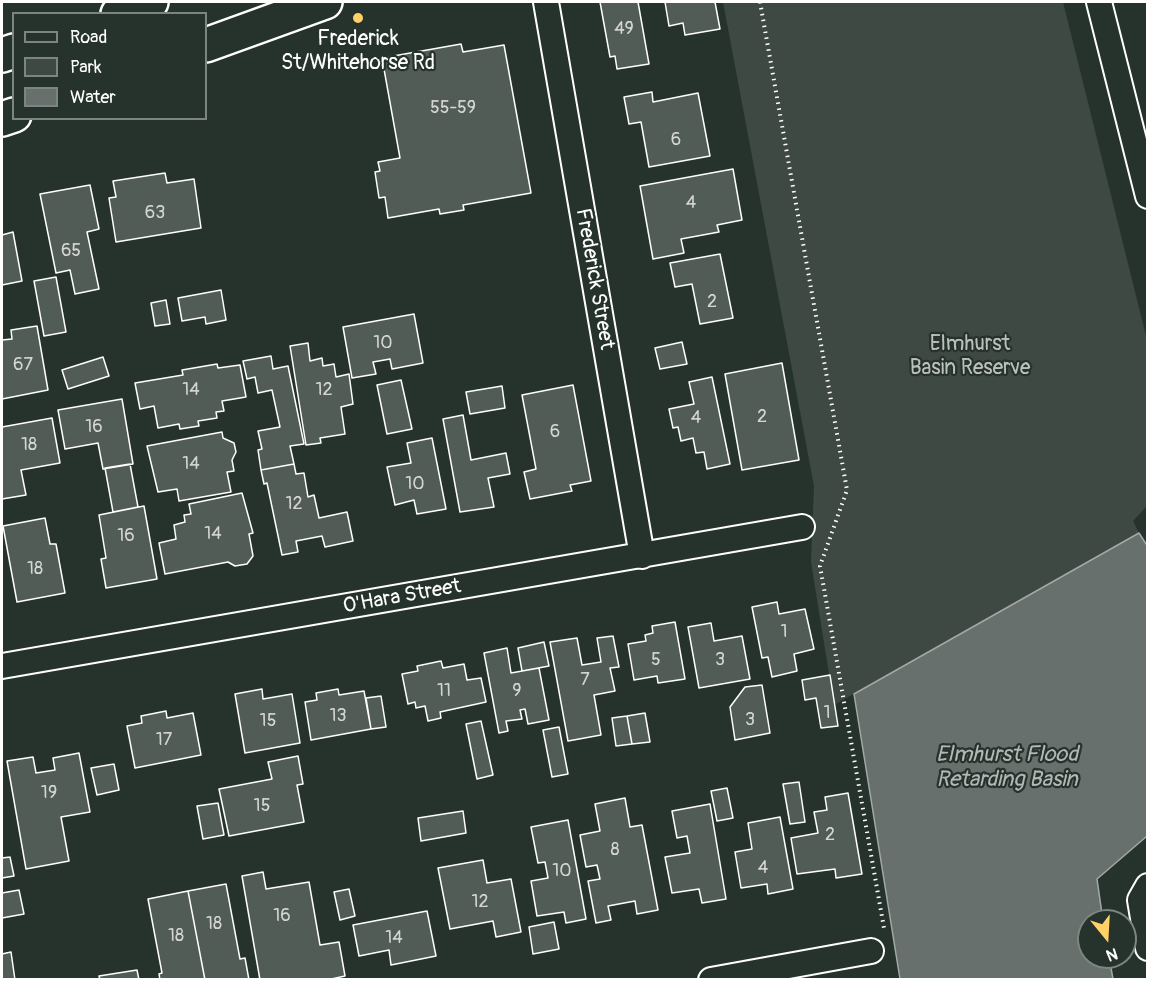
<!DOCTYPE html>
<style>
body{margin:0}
#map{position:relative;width:1149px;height:981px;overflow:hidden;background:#26332d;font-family:Pangolin,sans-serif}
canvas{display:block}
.frame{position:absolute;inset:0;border:3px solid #fff;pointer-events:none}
.legend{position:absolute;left:12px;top:12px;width:195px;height:108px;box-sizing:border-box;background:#26332d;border:2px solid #7d8581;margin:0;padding:8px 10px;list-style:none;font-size:18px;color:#fff}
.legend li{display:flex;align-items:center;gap:12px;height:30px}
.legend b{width:30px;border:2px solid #7d8581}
.north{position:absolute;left:1077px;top:909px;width:60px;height:60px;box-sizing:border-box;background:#26332d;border:2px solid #7d8581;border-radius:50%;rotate:162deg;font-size:16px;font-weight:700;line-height:24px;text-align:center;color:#fff}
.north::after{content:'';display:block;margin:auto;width:21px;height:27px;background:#ffd166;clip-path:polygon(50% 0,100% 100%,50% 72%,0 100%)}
</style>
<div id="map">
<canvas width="1149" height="981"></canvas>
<div class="frame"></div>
<ul class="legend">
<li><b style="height:8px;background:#26332d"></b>Road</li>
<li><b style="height:16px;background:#3e4944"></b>Park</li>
<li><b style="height:16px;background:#67706c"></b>Water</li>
</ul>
<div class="north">N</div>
</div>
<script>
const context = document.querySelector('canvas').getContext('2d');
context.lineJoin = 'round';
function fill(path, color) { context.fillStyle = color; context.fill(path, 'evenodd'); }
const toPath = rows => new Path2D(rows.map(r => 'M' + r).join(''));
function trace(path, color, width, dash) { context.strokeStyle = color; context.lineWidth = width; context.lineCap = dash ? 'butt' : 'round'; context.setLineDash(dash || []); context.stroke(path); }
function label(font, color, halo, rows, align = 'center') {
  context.font = font + ' Pangolin,sans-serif'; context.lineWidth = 4.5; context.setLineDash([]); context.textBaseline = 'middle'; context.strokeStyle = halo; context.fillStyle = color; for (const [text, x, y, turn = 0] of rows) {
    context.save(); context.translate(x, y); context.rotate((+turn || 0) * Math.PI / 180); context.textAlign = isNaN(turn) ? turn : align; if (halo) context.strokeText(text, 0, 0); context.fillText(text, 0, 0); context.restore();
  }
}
fill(toPath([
 [723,2,1063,2,1147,340,1148,505,1133,521,1139,533,834,705,811,562,814,486]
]), '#3e4944');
const water = toPath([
 [1139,533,1148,547,1147,836,1097,879,1103,921,1089,921,1089,957,1109,957,1113,979,900,979,854,694,1139,533]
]);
fill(water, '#67706c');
trace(water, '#a4a9a7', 1.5);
const building = toPath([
 [600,2,638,2,649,64,617,69,615,56,610,57,600,2],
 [665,2,715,2,720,29,685,35,683,23,669,26,665,2],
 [461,44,463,52,504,45,531,193,463,205,464,210,440,214,439,209,388,218,385,197,379,198,375,172,380,171,378,162,400,158,382,58,461,44],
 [652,92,653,102,698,93,710,156,649,167,641,122,629,124,624,97,652,92],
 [733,169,742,220,717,225,719,232,681,239,684,253,653,259,640,186,733,169],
 [165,173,167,183,194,179,201,228,116,242,109,198,116,197,113,181,165,173],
 [90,185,99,229,87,232,99,289,75,294,70,270,56,273,40,194,90,185],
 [13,232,22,281,2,285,2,235,13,232],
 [720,254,733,318,700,324,692,284,675,287,670,263,720,254],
 [56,277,66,332,44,336,34,281,56,277],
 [221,290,226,320,206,324,205,317,182,321,178,298,221,290],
 [166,300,170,324,155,326,151,303,166,300],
 [414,314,423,363,392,369,390,359,373,362,376,374,352,378,343,327,414,314],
 [37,326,48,390,2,399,2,340,12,339,11,330,37,326],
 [682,342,687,364,660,369,655,348,682,342],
 [308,343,310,361,322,358,323,366,334,364,336,377,349,374,353,404,341,407,345,434,320,438,321,443,306,445,290,346,308,343],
 [271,356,273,369,288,366,304,444,290,446,294,464,261,470,258,450,262,449,258,431,280,427,272,390,258,393,255,377,247,379,243,361,271,356],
 [103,357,109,376,68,389,62,370,103,357],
 [782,363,799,460,742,470,725,374,782,363],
 [217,364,218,368,240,365,246,397,222,401,224,411,216,412,217,418,198,421,199,426,180,429,179,424,158,428,154,406,140,409,135,383,183,375,182,370,217,364],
 [712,377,730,464,707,469,704,452,696,453,693,438,681,441,678,427,673,428,669,409,694,404,689,382,712,377],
 [401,380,412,429,387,434,377,385,401,380],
 [573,385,591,481,570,485,572,491,530,499,524,472,536,469,522,395,573,385],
 [502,386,505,408,470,414,466,392,502,386],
 [122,399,133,464,103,469,98,443,65,449,58,410,122,399],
 [463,415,471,460,506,453,510,474,488,478,494,507,460,512,443,419,463,415],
 [52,418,60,463,21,470,26,495,2,499,2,427,52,418],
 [222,432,223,438,234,443,236,452,232,460,234,471,227,472,231,492,179,501,177,489,158,492,147,446,222,432],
 [432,438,446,509,417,514,414,500,395,505,387,467,411,463,407,443,432,438],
 [130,464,138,507,113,512,105,468,130,464],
 [294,464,296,474,304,473,308,497,314,495,319,518,347,512,353,541,325,547,322,536,296,541,298,552,282,555,267,483,264,484,261,470,294,464],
 [242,493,253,533,249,534,253,556,247,564,235,566,228,562,165,574,159,543,176,539,174,525,185,522,184,515,191,514,189,504,242,493],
 [144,506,157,579,106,588,101,559,106,558,99,515,144,506],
 [45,518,50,544,56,544,65,593,17,602,3,526,45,518],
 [777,602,779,614,805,609,814,649,794,654,797,671,772,677,768,657,762,658,752,607,777,602],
 [675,622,685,679,658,683,657,676,634,680,628,644,646,641,645,635,653,633,652,626,675,622],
 [711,623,714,641,742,636,750,679,699,688,688,627,711,623],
 [613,636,619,667,610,668,615,691,594,695,601,735,568,741,550,642,577,638,582,665,601,662,597,638,613,636],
 [544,642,549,666,522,671,518,648,544,642],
 [507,648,511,673,539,668,549,720,528,724,525,709,520,710,522,719,506,721,508,731,499,733,484,653,507,648],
 [441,661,443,668,464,664,467,680,481,678,486,702,440,712,441,718,428,721,425,706,416,708,415,702,408,704,402,674,418,671,417,666,441,661],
 [830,675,838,726,821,728,816,698,805,700,802,680,830,675],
 [762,685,770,733,735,740,730,707,745,687,762,685],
 [262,689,263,699,292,694,300,743,245,753,235,694,262,689],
 [338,689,339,695,364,691,371,729,311,740,305,702,317,700,316,693,338,689],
 [381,696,386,727,371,729,366,698,381,696],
 [166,711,167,718,193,713,201,755,135,768,127,726,142,723,141,716,166,711],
 [645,713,650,742,632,744,627,716,645,713],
 [627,716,632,744,616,746,612,718,627,716],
 [481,721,493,775,477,779,466,724,481,721],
 [559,727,568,774,552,777,543,730,559,727],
 [79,753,90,812,61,817,69,861,26,869,7,761,33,757,36,773,55,770,53,758,79,753],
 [298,756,303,784,297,785,304,822,229,836,219,789,272,779,268,762,298,756],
 [114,764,119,790,97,795,91,768,114,764],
 [799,782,805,822,790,824,783,784,799,782],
 [727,788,733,818,717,821,711,791,727,788],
 [848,793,862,874,836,878,835,869,797,874,791,838,818,833,814,812,827,810,825,797,848,793],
 [625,798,630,827,642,825,658,910,637,914,635,901,608,906,611,920,596,923,588,881,600,879,597,865,586,867,580,835,600,831,595,804,625,798],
 [218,803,224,835,203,839,197,806,218,803],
 [710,804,726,899,702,903,699,889,672,893,665,857,690,853,687,836,677,838,672,811,710,804],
 [463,811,466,833,421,841,418,818,463,811],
 [780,817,793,889,768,894,767,884,741,888,735,852,752,849,748,823,780,817],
 [568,820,586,919,566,923,564,912,537,916,531,881,548,878,545,862,538,863,531,827,568,820],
 [10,857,14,876,2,878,2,858,10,857],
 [483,860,487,883,511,879,521,932,496,937,493,921,450,929,438,868,483,860],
 [263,872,266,889,309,882,320,945,339,942,345,976,327,980,260,980,242,876,263,872],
 [226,884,240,959,245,958,249,980,205,980,188,891,226,884],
 [349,889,355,916,340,920,334,892,349,889],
 [19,890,24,914,2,918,2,893,19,890],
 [188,891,205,980,160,980,159,974,162,973,148,899,188,891],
 [427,911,436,956,391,965,389,950,359,956,353,925,427,911],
 [554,922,559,949,533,954,529,927,554,922],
 [2,948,2,954,11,952,15,980,2,980,2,948],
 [137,970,139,980,100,980,99,976,137,970]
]);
fill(building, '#515c57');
trace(building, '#fff', 1.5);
const minor = toPath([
 [546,2,642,556],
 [1099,2,1148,196],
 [2,666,802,527],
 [1148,886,1140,900,1148,948],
 [711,980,871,951]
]);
const primary = toPath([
 [118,14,151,2],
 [206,45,325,2],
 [2,55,14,51],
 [2,119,14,115]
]);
trace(minor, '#fff', 28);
trace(primary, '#fff', 38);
trace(toPath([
 [760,2,847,490,820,566,884,928]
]), '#fff', 4, [1.5, 4.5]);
trace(minor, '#26332d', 24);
trace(primary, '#26332d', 33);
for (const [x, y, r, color] of [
 [358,18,6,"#ffd166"]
]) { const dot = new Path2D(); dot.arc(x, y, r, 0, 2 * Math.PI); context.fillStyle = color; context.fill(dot); trace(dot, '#26332d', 2); }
label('18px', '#d4d6d5', null, [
 ["49",624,29],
 ["55-59",453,108],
 ["6",676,140],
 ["4",691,203],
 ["63",155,213],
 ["65",71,251],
 ["2",712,302],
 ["10",383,343],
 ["67",23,365],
 ["14",191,390],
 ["12",324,390],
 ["2",762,417],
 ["4",696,418],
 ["16",94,427],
 ["6",555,432],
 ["18",29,445],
 ["14",191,464],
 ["10",415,484],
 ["12",294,504],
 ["14",213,534],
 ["16",126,536],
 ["18",35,569],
 ["1",784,632],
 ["5",656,660],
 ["3",720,660],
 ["7",585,680],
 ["11",444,691],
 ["9",517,691],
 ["1",827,713],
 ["13",338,716],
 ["3",750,720],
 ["15",268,721],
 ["17",164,740],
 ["19",49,793],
 ["15",262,806],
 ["2",830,835],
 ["8",615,850],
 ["4",763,868],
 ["10",562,871],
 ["12",480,902],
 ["16",282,916],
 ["18",214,924],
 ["18",176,936],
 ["14",394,938]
]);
label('21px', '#fff', '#26332d', [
 ["Frederick",358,40],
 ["St/Whitehorse Rd",358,64]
]);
label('21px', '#fff', '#26332d', [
 ["Frederick Street",594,279,80],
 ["O'Hara Street",402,597,-10]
]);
label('21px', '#bbbfbe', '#26332d', [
 ["Elmhurst",970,345],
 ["Basin Reserve",970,369]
]);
label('italic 22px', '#b3b8b6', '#26332d', [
 ["Elmhurst Flood",1007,755],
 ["Retarding Basin",1007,780]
]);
</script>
